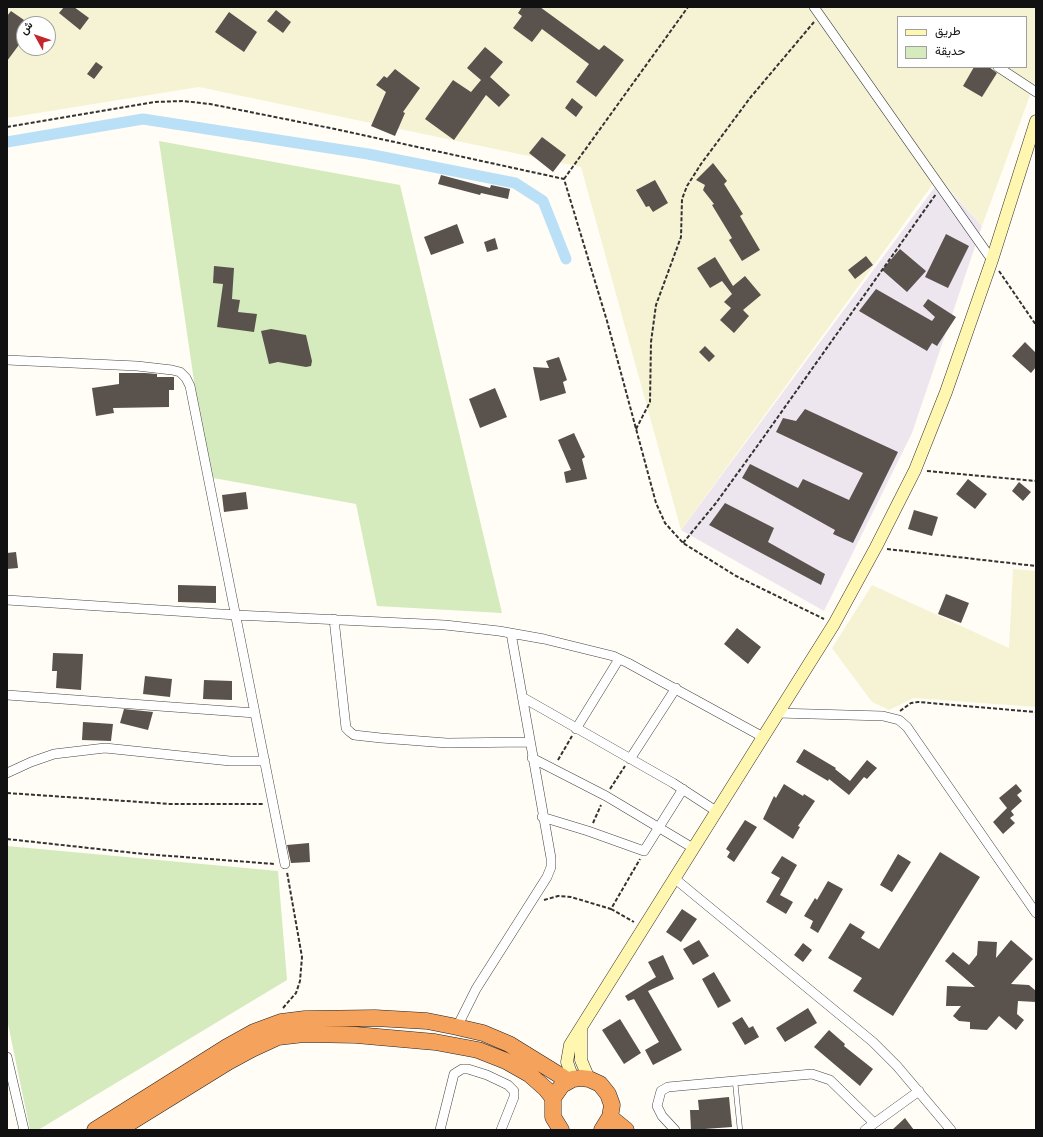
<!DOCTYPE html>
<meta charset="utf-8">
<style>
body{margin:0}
#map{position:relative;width:1043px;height:1137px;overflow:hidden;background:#fffdf5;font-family:Georgia,Vazirmatn,serif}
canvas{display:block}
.frame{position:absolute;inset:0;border:8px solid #111;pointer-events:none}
.legend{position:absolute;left:897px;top:16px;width:130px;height:52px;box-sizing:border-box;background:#fff;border:1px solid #a0a0a0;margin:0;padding:5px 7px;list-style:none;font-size:12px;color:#111}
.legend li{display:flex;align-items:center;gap:8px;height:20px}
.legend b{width:20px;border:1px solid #a0a0a0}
.north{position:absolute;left:16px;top:16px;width:40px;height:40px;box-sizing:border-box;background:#fff;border:1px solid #a0a0a0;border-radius:50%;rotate:310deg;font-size:11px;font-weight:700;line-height:16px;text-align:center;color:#111}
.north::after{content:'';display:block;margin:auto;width:14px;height:18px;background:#c4262e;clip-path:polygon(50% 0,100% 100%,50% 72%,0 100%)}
</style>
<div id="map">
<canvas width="1043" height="1137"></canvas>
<div class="frame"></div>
<ul class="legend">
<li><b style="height:5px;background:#fff6b0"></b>طريق</li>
<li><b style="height:11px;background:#d5ebbd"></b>حديقة</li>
</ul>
<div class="north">ش</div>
</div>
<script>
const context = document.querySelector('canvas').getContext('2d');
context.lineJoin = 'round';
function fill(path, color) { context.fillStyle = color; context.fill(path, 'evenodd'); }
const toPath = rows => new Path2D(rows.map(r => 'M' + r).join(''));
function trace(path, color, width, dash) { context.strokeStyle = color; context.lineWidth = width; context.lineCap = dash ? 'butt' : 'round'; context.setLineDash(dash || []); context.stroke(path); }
fill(toPath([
 [940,180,982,226,912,433,824,611,681,530]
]), '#eee6ef');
fill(toPath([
 [7,7,1036,7,1036,79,982,226,938,177,681,530,581,167,199,87,7,118],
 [898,17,1026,17,1026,67,898,67],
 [24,24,48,24,48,48,24,48],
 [1013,569,1036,571,1036,707,914,698,889,710,872,702,832,648,872,585,1009,648]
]), '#f6f3d4');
fill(toPath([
 [159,141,400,185,502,613,377,606,356,504,208,477],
 [7,846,278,871,287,980,38,1130,30,1130,7,1019]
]), '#d5ebbd');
trace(toPath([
 [7,142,143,119,368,154,515,183,543,201,566,259]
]), '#b9e0f7', 11);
fill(toPath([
 [64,7,74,7,89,18,80,30,59,13],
 [522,7,540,7,599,50,604,45,624,60,596,97,576,82,589,64,542,29,532,42,513,28,522,16,518,13],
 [276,10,291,22,283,33,267,21],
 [11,11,24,20,24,38,7,61,7,16],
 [229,12,257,32,244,52,215,32],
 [485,47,503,62,490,77,510,95,499,107,486,95,454,140,425,119,453,80,471,92,481,80,467,68],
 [96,62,103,67,94,79,87,74],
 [974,67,989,67,997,73,982,97,963,86],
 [395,69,420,88,403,112,405,113,395,136,371,126,386,92,376,85,384,76,387,78],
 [572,98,583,107,576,117,565,108],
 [542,137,566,155,553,172,529,153],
 [713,163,727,181,724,184,743,214,740,216,760,250,742,261,729,240,732,238,712,205,714,204,703,190,705,185,696,180],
 [441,175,490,188,491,185,510,189,508,199,481,193,480,195,438,184],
 [655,180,668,203,653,212,649,206,646,207,636,190],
 [457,224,464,243,431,255,424,237],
 [946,234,969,246,948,288,925,277],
 [495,238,498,249,487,252,484,242],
 [900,249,926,271,907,292,882,270],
 [866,256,873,265,855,279,848,270],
 [715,257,733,286,745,276,761,295,743,310,749,316,734,333,720,320,731,308,724,302,732,294,722,281,710,288,697,268],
 [214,266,234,268,232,299,240,300,238,312,257,314,254,332,217,327,223,284,213,283],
 [876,289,932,321,935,317,923,306,928,299,956,317,937,346,932,343,927,351,859,311],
 [271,329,306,335,312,361,311,366,306,367,278,362,269,364,261,331],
 [1025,342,1036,353,1036,367,1031,373,1012,356],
 [705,346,715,356,709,362,699,352],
 [559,357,567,380,563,382,566,393,540,401,533,367,549,368,546,361],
 [119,373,145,373,157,374,157,377,174,377,174,390,169,390,169,407,113,408,114,413,96,416,92,388,119,384],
 [495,388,507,417,480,428,469,399],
 [805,409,898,452,853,543,833,534,835,530,742,478,750,464,798,488,803,479,849,500,863,473,776,432,783,418,796,421],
 [574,433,585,457,582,459,587,479,566,483,564,472,571,470,558,440],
 [968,479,987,494,975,509,956,494],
 [1019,482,1031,492,1023,501,1012,491],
 [246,492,248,509,224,512,222,495],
 [725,503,774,528,768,542,825,574,821,585,709,525],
 [914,510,938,517,932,536,908,529],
 [16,552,18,568,7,569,7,553],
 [178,585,216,586,216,603,178,602],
 [946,594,969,603,961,623,938,614],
 [737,628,761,647,748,664,724,644],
 [53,653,83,654,81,690,56,688,57,671,52,671],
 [145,676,172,679,170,697,143,694],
 [204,680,232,681,232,700,203,699],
 [124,709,153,712,148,730,120,723],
 [83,722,113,724,111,741,82,740],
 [804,749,836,768,835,769,850,781,867,760,877,768,867,779,864,777,849,795,829,779,828,781,796,762],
 [784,784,803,796,804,794,815,801,798,826,800,827,793,839,763,819,774,796,776,798],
 [1016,784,1022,791,1017,795,1022,801,1011,811,1014,815,1010,818,1015,823,1003,834,993,822,1007,808,999,798],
 [745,820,757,827,734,862,727,857,730,852,726,849],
 [309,843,310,862,291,863,287,845],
 [940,852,980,877,893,1016,853,991,862,978,828,958,850,923,865,932,861,938,879,949],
 [898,854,911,862,892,892,880,885],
 [782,856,797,865,780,895,793,902,786,914,766,902,780,878,771,873],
 [828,881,843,889,818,933,810,928,813,921,804,916,815,898,817,900],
 [682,909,697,919,681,942,666,932],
 [699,940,709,956,693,965,683,949],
 [1011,940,1033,959,1011,984,1029,985,1036,991,1036,1002,1018,1001,1017,1014,1024,1020,1016,1030,999,1016,987,1030,970,1029,970,1022,959,1021,953,1016,961,1006,946,1006,947,986,975,987,945,961,953,952,969,965,977,955,978,941,997,942,996,958],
 [803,943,812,950,803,962,794,955],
 [663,955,674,979,648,991,682,1050,653,1065,645,1050,659,1042,634,999,628,1001,625,996,656,977,648,962],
 [714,972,731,1001,718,1008,702,979],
 [808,1008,817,1023,785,1042,776,1028],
 [742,1017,749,1028,753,1026,759,1037,745,1045,732,1023],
 [620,1019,641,1053,624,1064,602,1030],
 [829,1030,845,1044,844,1046,873,1069,860,1086,814,1047],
 [729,1097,732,1127,691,1130,690,1110,699,1110,698,1100],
 [905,1118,914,1130,892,1130]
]), '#5a524d');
const lane = toPath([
 [735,1081,740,1130]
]);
const street = toPath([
 [814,7,992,260],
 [998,67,1036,92],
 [7,360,137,366,172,370,180,372,186,378,190,386,285,864],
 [7,600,236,615,445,625,499,631,544,639,613,656,628,663,763,737],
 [334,619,346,728,350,732,354,735,381,738,447,743,530,742],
 [7,695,255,713],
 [522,697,673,783,716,811],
 [777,713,883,716,899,720,907,727,1036,913],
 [576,729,619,659],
 [532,758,606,796,693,848],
 [630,759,676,688],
 [7,773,31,762,54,754,105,748,230,761,265,761],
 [542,817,588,831,644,851,683,789],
 [674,878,873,1042,897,1066,951,1130],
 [457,1027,476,989,547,877,551,867,551,858,511,633],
 [7,1057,24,1130],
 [440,1130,454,1074,462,1069,468,1069,487,1075,508,1085,514,1091,514,1097,501,1130],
 [675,1130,662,1116,657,1106,661,1091,668,1087,812,1074,830,1080,874,1123],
 [865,1130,919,1091]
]);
const secondary = toPath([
 [581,1029,581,1060,589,1079],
 [573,1079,567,1062,570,1045,834,624,876,547,915,470,946,392,992,260,1036,121]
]);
const highway = toPath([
 [610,1117,626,1130],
 [95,1130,227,1047,254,1032,281,1022,305,1019,375,1018,427,1021,457,1027,483,1033,509,1044,569,1081],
 [118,1130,228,1062,252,1049,278,1037,304,1034,356,1035,435,1042,478,1050,506,1061,529,1074,546,1089,553,1098],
 [561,1130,553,1117,553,1098,562,1085,573,1079,581,1078,589,1079,600,1084,608,1094,612,1105,610,1117,602,1130]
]);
trace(lane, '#444', 5.5);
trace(street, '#444', 10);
trace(secondary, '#333', 13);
trace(highway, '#222', 17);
trace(toPath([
 [7,127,155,102,183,101,210,104,335,129,564,179,607,321,656,503,665,523,683,543,736,576,824,619],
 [564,179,688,7],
 [999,271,1036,325],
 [636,429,650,402,651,342,656,305,681,237,682,199,687,186,701,164,750,98,814,22],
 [927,471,1036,481],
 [683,543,716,503,763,438,936,194],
 [887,549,1036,566],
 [900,711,911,703,918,702,1036,712],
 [558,760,572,736],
 [610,789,625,766],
 [7,793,170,804,263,804],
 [593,823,601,805],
 [7,839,144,854,275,864],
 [544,900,558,896,571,897,611,909,640,859],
 [611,909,634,922],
 [283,1008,296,993,300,981,302,957,287,872]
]), '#333', 2, [4, 2]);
trace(lane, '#fff', 4.5);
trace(street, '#fff', 9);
trace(secondary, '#fff6b0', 12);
trace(highway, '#f5a25d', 16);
</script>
